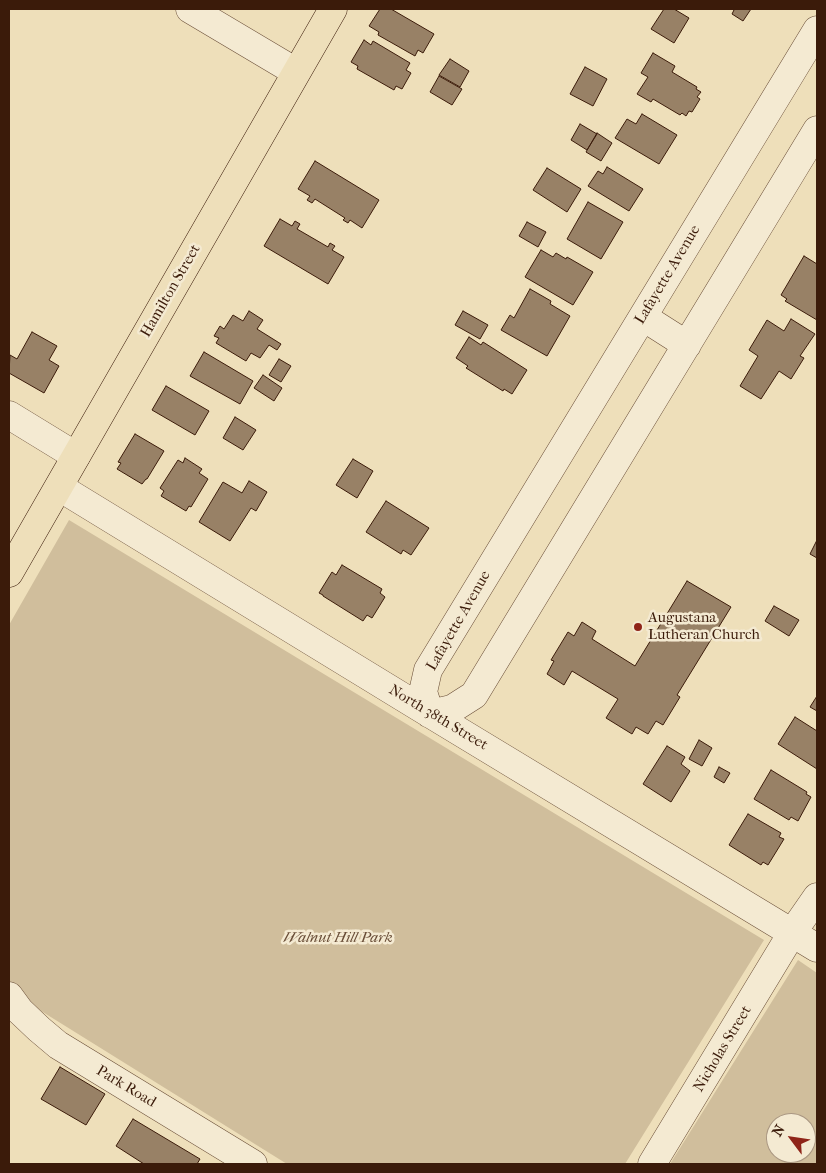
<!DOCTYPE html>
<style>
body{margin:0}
#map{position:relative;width:826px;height:1173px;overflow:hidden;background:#eedfba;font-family:"IM FELL French Canon",serif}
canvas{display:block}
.frame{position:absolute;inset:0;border:10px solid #3b1b0a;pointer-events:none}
.north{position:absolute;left:766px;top:1113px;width:50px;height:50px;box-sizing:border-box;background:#f4ead2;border:1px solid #aa9782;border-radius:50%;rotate:301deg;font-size:14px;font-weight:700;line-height:20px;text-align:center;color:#3b1b0a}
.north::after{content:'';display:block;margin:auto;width:18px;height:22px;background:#8f2418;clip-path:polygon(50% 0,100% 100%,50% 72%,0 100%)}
</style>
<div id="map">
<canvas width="826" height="1173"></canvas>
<div class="frame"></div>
<div class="north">N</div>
</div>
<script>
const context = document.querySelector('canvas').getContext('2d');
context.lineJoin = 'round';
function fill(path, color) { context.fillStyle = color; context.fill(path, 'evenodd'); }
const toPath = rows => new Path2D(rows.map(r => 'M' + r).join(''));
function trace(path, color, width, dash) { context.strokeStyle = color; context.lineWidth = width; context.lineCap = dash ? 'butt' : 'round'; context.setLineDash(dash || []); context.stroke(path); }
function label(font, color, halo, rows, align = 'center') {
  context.font = font + ' "IM FELL French Canon",serif'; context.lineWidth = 5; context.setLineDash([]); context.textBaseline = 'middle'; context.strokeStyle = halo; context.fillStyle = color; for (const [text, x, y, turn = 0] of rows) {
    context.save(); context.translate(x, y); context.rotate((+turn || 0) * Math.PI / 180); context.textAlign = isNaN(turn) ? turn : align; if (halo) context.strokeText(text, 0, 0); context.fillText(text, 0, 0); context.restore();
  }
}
fill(toPath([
 [69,520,764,940,625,1164,287,1164,9,991,9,625],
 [798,960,817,973,817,1164,670,1164],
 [776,1123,806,1123,806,1153,776,1153]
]), '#d0be9c');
const building = toPath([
 [380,9,391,9,434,34,423,53,418,50,415,56,378,35,379,32,369,26,380,9],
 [664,9,674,9,689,18,674,43,651,29,664,9],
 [732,9,751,9,743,21,732,14,734,10,732,9],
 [364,40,371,45,373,41,410,63,406,70,411,73,402,89,396,86,394,90,357,69,358,66,351,62,364,40],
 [653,53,675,66,672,72,697,87,696,89,701,92,697,97,700,99,692,112,689,111,686,116,682,113,680,115,653,99,651,102,637,94,648,77,641,73,653,53],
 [450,59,469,71,460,87,439,75,450,59],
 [585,67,607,79,593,106,570,94,585,67],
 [439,76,462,89,452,105,430,92,439,76],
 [642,114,677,135,659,164,615,138,627,119,636,124,642,114],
 [580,124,597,134,587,150,571,140,580,124],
 [597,133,612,143,601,161,586,152,597,133],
 [315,161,379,200,362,228,350,220,348,223,343,220,345,218,315,199,312,203,307,200,310,196,298,189,315,161],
 [607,167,643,189,629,211,588,186,598,171,603,174,607,167],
 [547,168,581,189,567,212,533,190,547,168],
 [588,202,623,222,601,259,567,239,588,202],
 [280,219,292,226,295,221,300,224,297,229,328,247,330,243,335,246,332,250,344,257,328,284,264,246,280,219],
 [527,222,546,232,538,247,519,236,527,222],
 [541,250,553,257,556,253,566,259,567,257,593,272,573,305,525,277,541,250],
 [804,256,817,264,817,320,785,301,787,299,781,295,804,256],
 [530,289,551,301,550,304,570,316,547,356,501,330,510,315,514,318,530,289],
 [249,311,263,320,257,329,281,344,277,350,269,345,260,358,251,353,246,361,216,343,219,338,214,336,220,326,224,329,233,315,243,321,249,311],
 [463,311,488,325,480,339,455,325,463,311],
 [791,319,815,334,800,356,804,358,791,379,779,371,761,399,740,386,758,356,749,350,767,320,784,331,791,319],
 [32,332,57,346,49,360,59,366,44,393,9,373,10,355,17,359,32,332],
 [469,337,481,345,483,342,527,370,512,394,504,389,503,391,466,368,468,366,456,358,469,337],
 [204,352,253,381,240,404,190,376,204,352],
 [279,359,291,366,281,382,269,375,279,359],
 [263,375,282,388,274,401,254,388,263,375],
 [166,386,209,411,195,435,152,410,166,386],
 [235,417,256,430,243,450,223,438,235,417],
 [135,434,164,451,147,479,146,479,142,484,117,469,121,463,118,462,135,434],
 [185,458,202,469,199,473,208,479,191,507,189,506,186,511,161,496,164,491,160,488,178,460,183,463,185,458],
 [353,459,373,471,357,498,336,485,353,459],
 [249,481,267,492,256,511,251,508,230,541,199,522,223,482,242,493,249,481],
 [386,501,429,528,411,555,403,550,401,554,366,532,386,501],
 [817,540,817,558,810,554,817,540],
 [342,565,382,589,380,593,385,597,372,618,367,615,363,621,323,596,323,595,319,593,332,572,336,575,342,565],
 [687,581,731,607,677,695,680,697,663,725,656,721,648,734,636,727,632,734,606,718,618,699,572,671,564,685,547,674,554,661,551,660,568,632,574,636,582,622,596,631,592,639,635,666,687,581],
 [774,606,799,620,789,636,765,621,774,606],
 [817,696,817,711,810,707,817,696],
 [795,717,817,731,817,769,778,744,795,717],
 [699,740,712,748,702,766,689,759,699,740],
 [667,746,685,757,681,764,690,771,671,802,643,784,667,746],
 [719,767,730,773,724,783,714,777,719,767],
 [771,770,807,792,806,794,811,797,798,821,791,817,789,820,754,799,771,770],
 [748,814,781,833,779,837,784,839,768,865,763,862,761,865,729,845,748,814],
 [60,1067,105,1094,86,1125,41,1099,60,1067],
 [133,1119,200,1159,197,1164,144,1164,116,1146,133,1119]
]);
fill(building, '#988166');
trace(building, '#3b1b0a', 1);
const minor = toPath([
 [190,9,296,72],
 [817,30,428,670,423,692,430,714,452,709,474,695,817,130],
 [643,317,687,345],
 [9,415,76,456],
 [59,487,419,707,817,948],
 [9,996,20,1011,39,1029,58,1045,253,1164],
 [652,1164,792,933,817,897]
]);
const major = toPath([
 [9,573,333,9]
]);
trace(minor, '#684c36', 29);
trace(major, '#3b1b0a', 29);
trace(minor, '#f4ead2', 28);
trace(major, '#eedfba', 28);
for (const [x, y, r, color] of [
 [638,627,5,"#8f2418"]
]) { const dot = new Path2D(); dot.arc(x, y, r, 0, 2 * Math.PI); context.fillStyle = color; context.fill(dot); trace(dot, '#f4ead2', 2); }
label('15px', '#3b1b0a', '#f4ead2', [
 ["Lafayette Avenue",668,275,-59],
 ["Hamilton Street",171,291,-60],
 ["Lafayette Avenue",459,621,-60],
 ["North 38th Street",438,718,31],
 ["Nicholas Street",723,1049,-59],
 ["Park Road",126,1087,31]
]);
label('15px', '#3b1b0a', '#f4ead2', [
 ["Augustana",648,618],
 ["Lutheran Church",648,635]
], 'left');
label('italic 15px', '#684c36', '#f4ead2', [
 ["Walnut Hill Park",338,938]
]);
</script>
